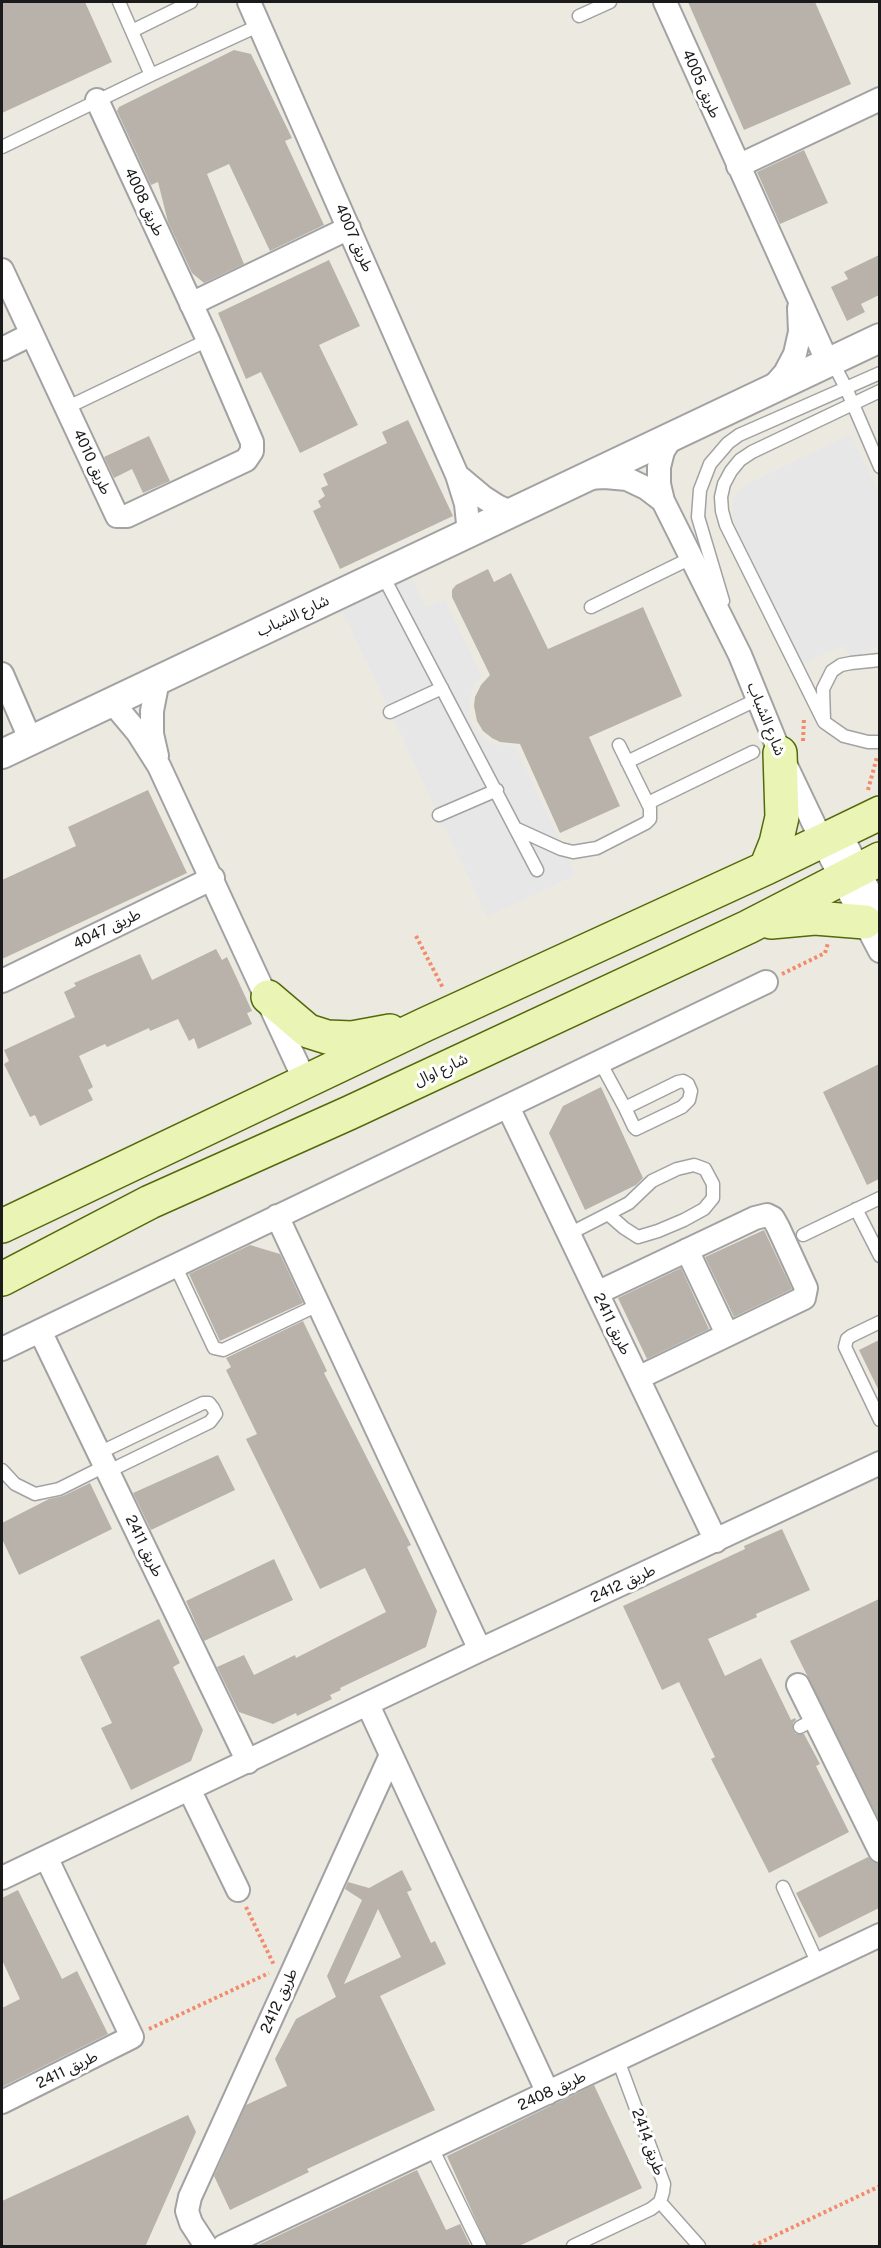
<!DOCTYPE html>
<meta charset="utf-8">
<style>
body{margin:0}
#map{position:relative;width:881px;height:2248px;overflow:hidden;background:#eceae0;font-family:"Public Sans",sans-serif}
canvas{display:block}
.frame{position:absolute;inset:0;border:3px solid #1b1b1b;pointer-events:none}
</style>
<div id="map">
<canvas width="881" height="2248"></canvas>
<div class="frame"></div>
</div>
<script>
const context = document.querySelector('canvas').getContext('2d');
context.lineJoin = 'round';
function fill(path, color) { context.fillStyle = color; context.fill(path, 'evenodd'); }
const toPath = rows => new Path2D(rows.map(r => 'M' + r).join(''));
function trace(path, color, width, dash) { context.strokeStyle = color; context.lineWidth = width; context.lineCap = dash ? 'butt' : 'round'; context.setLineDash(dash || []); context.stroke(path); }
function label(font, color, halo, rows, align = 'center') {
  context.font = font + ' "Public Sans","Noto Sans Arabic",sans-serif'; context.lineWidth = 6; context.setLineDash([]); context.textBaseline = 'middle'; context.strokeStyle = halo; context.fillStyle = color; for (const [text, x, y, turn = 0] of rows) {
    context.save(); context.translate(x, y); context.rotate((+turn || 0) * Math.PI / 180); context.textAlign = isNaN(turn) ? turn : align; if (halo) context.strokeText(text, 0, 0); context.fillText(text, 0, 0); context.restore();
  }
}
fill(toPath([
 [851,434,879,492,879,646,851,659,844,646,801,664,733,520,732,500,744,485],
 [407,567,426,607,445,599,482,677,474,685,469,701,469,714,472,724,488,742,516,747,576,875,487,917,337,600]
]), '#e7e7e7');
fill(toPath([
 [2,2,85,2,112,62,2,113],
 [688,2,815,2,851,84,744,130],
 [234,50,251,54,292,138,285,141,324,225,270,251,229,164,207,174,244,264,204,283,192,273,168,222,158,182,151,185,117,111,119,107],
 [804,150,828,203,780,224,757,172],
 [879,255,879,295,861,304,865,312,847,321,831,287,848,279,844,272],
 [329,260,360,326,319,345,358,425,300,453,261,372,246,379,218,313],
 [408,420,453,516,340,569,313,511,321,507,318,501,325,496,321,488,328,485,323,474,387,443,382,432],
 [149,436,170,481,143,493,132,469,114,478,104,457],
 [488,569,494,582,511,573,548,649,643,607,682,696,589,737,620,806,560,833,520,744,500,742,492,738,483,731,477,721,474,706,475,697,481,685,490,675,452,597,452,590,456,585],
 [148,790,187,873,2,959,2,880,76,846,68,827],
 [216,949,222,960,227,957,252,1011,247,1013,252,1024,198,1049,194,1038,189,1041,178,1019,150,1031,149,1028,107,1047,105,1044,79,1056,93,1087,88,1090,93,1100,40,1126,35,1115,30,1117,4,1064,9,1061,4,1050,75,1017,64,992,76,986,74,983,140,954,152,980],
 [879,1064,879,1179,867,1185,823,1092],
 [601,1087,643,1178,636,1185,585,1210,549,1133,563,1106],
 [764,1230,792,1289,734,1317,705,1257],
 [250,1245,280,1254,303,1303,220,1341,189,1274],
 [681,1268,709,1329,647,1359,618,1298],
 [303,1321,327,1371,324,1373,411,1545,407,1547,437,1611,426,1647,340,1688,341,1690,330,1695,332,1699,297,1716,296,1713,273,1724,239,1712,217,1667,244,1655,254,1675,295,1655,296,1658,386,1612,365,1568,320,1589,246,1439,257,1434,226,1370,231,1367,226,1358],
 [879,1340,879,1391,859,1350],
 [218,1455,235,1490,151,1530,133,1493],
 [90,1483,112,1529,19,1575,2,1539,2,1523,49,1499,63,1496],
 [782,1529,810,1590,756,1614,757,1617,708,1639,725,1676,761,1658,791,1720,795,1718,796,1720,793,1723,793,1730,796,1734,804,1734,820,1764,816,1766,849,1832,769,1873,711,1759,715,1757,679,1682,662,1690,623,1606,745,1549,744,1546],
 [274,1559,293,1600,204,1641,186,1601],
 [879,1599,879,1820,790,1641],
 [159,1619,180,1663,173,1667,203,1730,191,1761,131,1790,101,1728,112,1723,80,1657],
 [868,1857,873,1862,879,1864,879,1908,819,1938,796,1893],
 [402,1870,412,1890,407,1892,431,1943,435,1941,446,1964,380,1996,435,2110,307,2169,309,2172,230,2210,214,2176,246,2105,287,2086,275,2059,296,2019,336,1997,327,1976,362,1900,345,1889,348,1882,369,1888],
 [378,1909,401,1957,344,1984],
 [18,1890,62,1979,77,1971,108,2034,2,2087,2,2008,20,1999,2,1960,2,1898],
 [594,2085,642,2188,517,2247,488,2247,447,2156],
 [188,2115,196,2132,145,2247,2,2247,2,2201],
 [417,2170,446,2230,460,2224,471,2247,254,2247]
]), '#b8b2aa');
const service = toPath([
 [119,2,151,75],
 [579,16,610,2],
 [132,31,191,2],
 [2,147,151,75,260,25],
 [832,361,846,388,880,467],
 [880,391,752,452,740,460,731,471,724,484,721,497,722,511,726,525,824,722,844,736,868,742,880,742],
 [66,408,208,340],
 [382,574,537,870],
 [723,601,698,517,700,490,710,464,728,443,739,435,880,373],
 [591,607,691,558],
 [390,712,442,688],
 [824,721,823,689,832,671,841,665,851,663,880,660],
 [627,762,758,699],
 [648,803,753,752],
 [439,815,497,790],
 [517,829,561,849,573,852,597,848,646,823,650,819,650,808,619,745],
 [600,1062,625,1108,678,1082,683,1081,688,1084,691,1091,689,1100,682,1107,636,1129,634,1127,625,1108],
 [856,1209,880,1256],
 [569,1234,608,1214,629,1203,652,1181,677,1169,694,1165,705,1169,713,1184,713,1198,704,1209,684,1220,658,1231,638,1237,624,1228,608,1214],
 [803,1235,880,1198],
 [175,1265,214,1348,223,1350,318,1305],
 [880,1322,851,1336,847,1339,845,1347,880,1420],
 [99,1453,203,1403,209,1403,213,1408,216,1414,210,1422,107,1472],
 [2,1470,15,1484,35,1494,59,1489,105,1466],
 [800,1727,815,1719],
 [783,1887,818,1964],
 [432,2148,480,2246],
 [660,2202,699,2246],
 [573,2246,651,2209,660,2202,663,2192,664,2184,618,2060]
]);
const minor = toPath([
 [249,2,457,475,466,504,469,533],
 [665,2,828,363],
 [738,166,880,99],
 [2,270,117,516,127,516,246,460,252,451,252,442,208,340,97,100],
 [191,304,349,228],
 [2,349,32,334],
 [771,389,785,373,795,354,800,332,799,308],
 [672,437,663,451,659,467,659,484,663,501,740,655,780,753,822,841,880,951],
 [458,476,483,497,497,506,512,513],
 [587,478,605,477,627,479,646,488,663,501],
 [2,674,31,741],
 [112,702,138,733,159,766,306,1083],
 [157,756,152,734,152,711,158,680],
 [840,832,880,913],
 [2,981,213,878],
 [508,1107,716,1541],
 [277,1216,480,1650],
 [687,1250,727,1334],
 [597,1293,755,1218,767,1215,773,1218,778,1227,806,1288,804,1298,638,1378],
 [40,1331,248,1762],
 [2,1349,766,982],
 [798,1685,880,1851],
 [368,1705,548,2093],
 [189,1789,238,1890],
 [2,1878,480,1650,880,1463],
 [2,2102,132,2037,46,1857],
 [206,2246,191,2223,187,2211,190,2197,391,1755],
 [224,2246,880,1935]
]);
const tertiary = toPath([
 [2,754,880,338]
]);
const secondary = toPath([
 [766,868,776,843,782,817,780,753],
 [771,922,815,918,865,922],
 [268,997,308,1031,327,1037,352,1038,390,1031],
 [2,1226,424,1025,766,868,880,813],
 [2,1279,150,1202,349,1113,748,927,880,859]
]);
trace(service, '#a2a2a2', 15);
trace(minor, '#a2a2a2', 26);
trace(tertiary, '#a2a2a2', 32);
trace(secondary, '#536a0a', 36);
trace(toPath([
 [803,741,804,718],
 [868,790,877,757],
 [416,936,443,988],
 [782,974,825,953,828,943],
 [246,1907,274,1965],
 [149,2029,269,1973],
 [753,2246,880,2186]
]), '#f28b6b', 4, [3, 3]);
trace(service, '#fff', 12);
trace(minor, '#fff', 22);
trace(tertiary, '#fff', 28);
trace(secondary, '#eaf5b5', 33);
label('15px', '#1b1b1b', '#fff', [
 ["طريق 4005",701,84,66],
 ["طريق 4008",144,202,65],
 ["طريق 4007",354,238,66],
 ["طريق 4010",92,462,65],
 ["شارع الشباب",293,616,-25],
 ["شارع الشباب",766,719,68],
 ["طريق 4047",107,929,-26],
 ["شارع اوال",441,1070,-25],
 ["طريق 2411",612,1324,64],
 ["طريق 2411",144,1546,64],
 ["طريق 2412",623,1584,-25],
 ["طريق 2412",279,2001,-66],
 ["طريق 2411",67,2070,-26],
 ["طريق 2408",552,2091,-25],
 ["طريق 2414",648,2142,70]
]);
</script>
